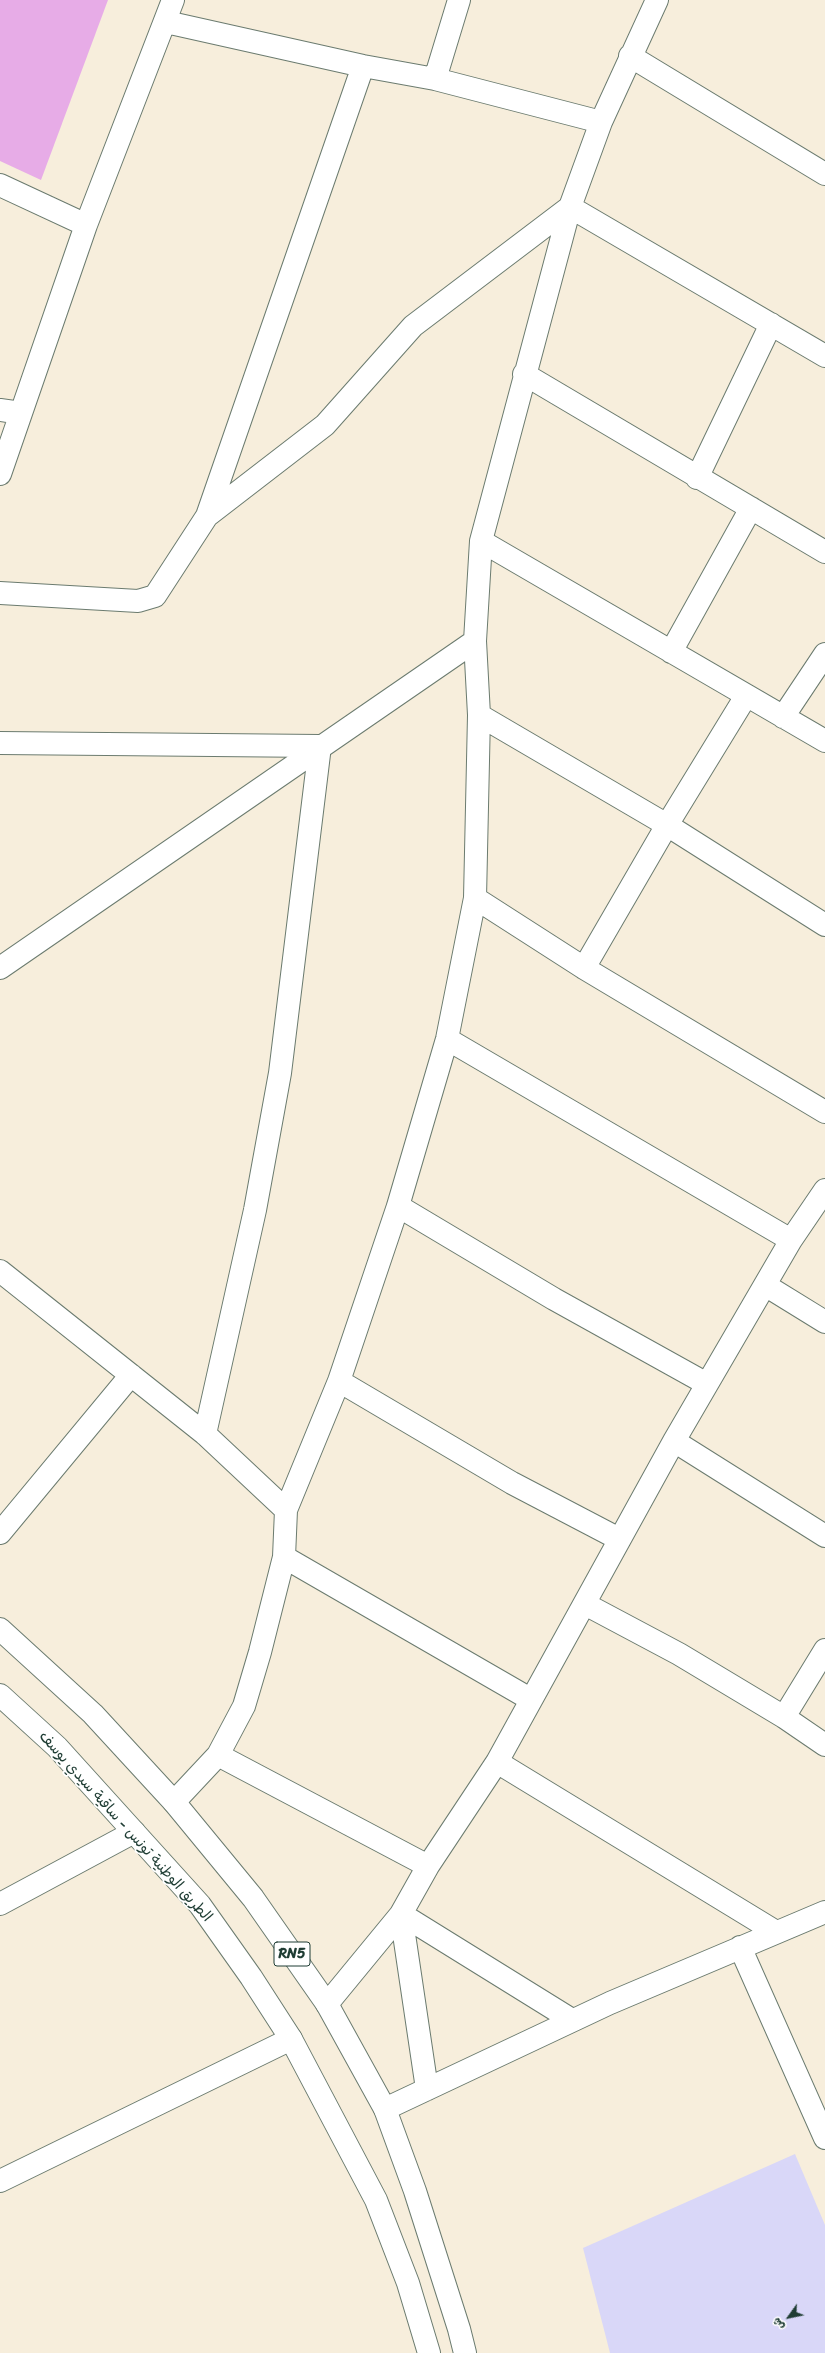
<!DOCTYPE html>
<meta charset="utf-8">
<style>
body{margin:0}
#map{position:relative;width:825px;height:2353px;overflow:hidden;background:#f7eedc;font-family:Sriracha,"Playpen Sans Arabic",sans-serif}
canvas{display:block}
.north{position:absolute;left:769px;top:2297px;width:40px;height:40px;-webkit-text-stroke:3px #fff;paint-order:stroke;rotate:237deg;font-size:11px;font-weight:700;line-height:16px;text-align:center;color:#1f3d34}
.north::after{content:'';display:block;margin:auto;width:14px;height:18px;background:#1f3d34;clip-path:polygon(50% 0,100% 100%,50% 72%,0 100%)}
</style>
<div id="map">
<canvas width="825" height="2353"></canvas>
<div class="north">ش</div>
</div>
<script>
const context = document.querySelector('canvas').getContext('2d');
context.lineJoin = 'round';
function fill(path, color) { context.fillStyle = color; context.fill(path, 'evenodd'); }
const toPath = rows => new Path2D(rows.map(r => 'M' + r).join(''));
function trace(path, color, width, dash) { context.strokeStyle = color; context.lineWidth = width; context.lineCap = dash ? 'butt' : 'round'; context.setLineDash(dash || []); context.stroke(path); }
function label(font, color, halo, rows, align = 'center') {
  context.font = font + ' Sriracha,"Playpen Sans Arabic",sans-serif'; context.lineWidth = 3.5; context.setLineDash([]); context.textBaseline = 'middle'; context.strokeStyle = halo; context.fillStyle = color; for (const [text, x, y, turn = 0] of rows) {
    context.save(); context.translate(x, y); context.rotate((+turn || 0) * Math.PI / 180); context.textAlign = isNaN(turn) ? turn : align; if (halo) context.strokeText(text, 0, 0); context.fillText(text, 0, 0); context.restore();
  }
}
fill(toPath([
 [795,2154,825,2225,825,2353,610,2353,583,2248]
]), '#d9d7f8');
fill(toPath([
 [0,0,108,0,41,180,0,161]
]), '#e7ace7');
const street = toPath([
 [166,22,363,66,435,79,601,122],
 [630,56,825,174],
 [435,79,459,0],
 [0,185,86,225],
 [524,374,825,552],
 [0,410,21,413],
 [0,474,86,225,173,0],
 [697,478,771,324],
 [207,516,363,66],
 [481,541,825,741],
 [0,593,138,601,155,596,207,516,325,425,413,326,570,207,825,356],
 [671,652,751,508],
 [479,715,667,825,825,925],
 [783,717,825,654],
 [0,743,320,746,280,1073,255,1210,205,1434],
 [475,898,584,968,825,1112],
 [0,968,475,641],
 [584,968,667,825,746,696],
 [447,1039,791,1240],
 [398,1206,554,1299,707,1384],
 [0,1271,205,1434,286,1510],
 [765,1285,825,1322],
 [339,1381,512,1483,619,1539],
 [674,1441,825,1536],
 [0,1533,131,1375],
 [284,1557,530,1699],
 [585,1604,679,1654,784,1717,825,1745],
 [784,1717,825,1650],
 [218,1755,428,1866],
 [497,1762,776,1932],
 [174,1802,218,1755,244,1706,260,1652,284,1557,286,1510,339,1381,398,1206,447,1039,475,898,479,715,475,641,481,541,570,207,601,122,657,0],
 [0,1904,134,1832],
 [401,1914,572,2020],
 [401,1914,427,2089],
 [740,1947,825,2138],
 [327,2004,401,1914,428,1866,497,1762,674,1441,791,1240,825,1190],
 [385,2109,610,2003,825,1912],
 [0,2181,291,2039]
]);
const primary = toPath([
 [0,1629,93,1714,174,1802,253,1898,327,2004,385,2109,415,2191,459,2329,465,2353],
 [0,1695,57,1747,200,1905,251,1977,291,2039,376,2200,408,2283,429,2353]
]);
trace(street, '#6b7b6f', 24);
trace(primary, '#6b7b6f', 24);
trace(street, '#fff', 22);
trace(primary, '#fff', 22);
for (const [x, y, w] of [
 [292,1954,36]
]) { const box = new Path2D(); box.roundRect(x - w / 2, y - 12, w, 24, 3); context.fillStyle = '#fff'; context.fill(box); trace(box, '#1f3d34', 1); }
label('bold 14px', '#1f3d34', null, [
 ["RN5",292,1954]
]);
label('15px', '#1f3d34', '#fff', [
 ["الطريق الوطنية تونس - ساقية سيدي يوسف",125,1827,48]
]);
</script>
